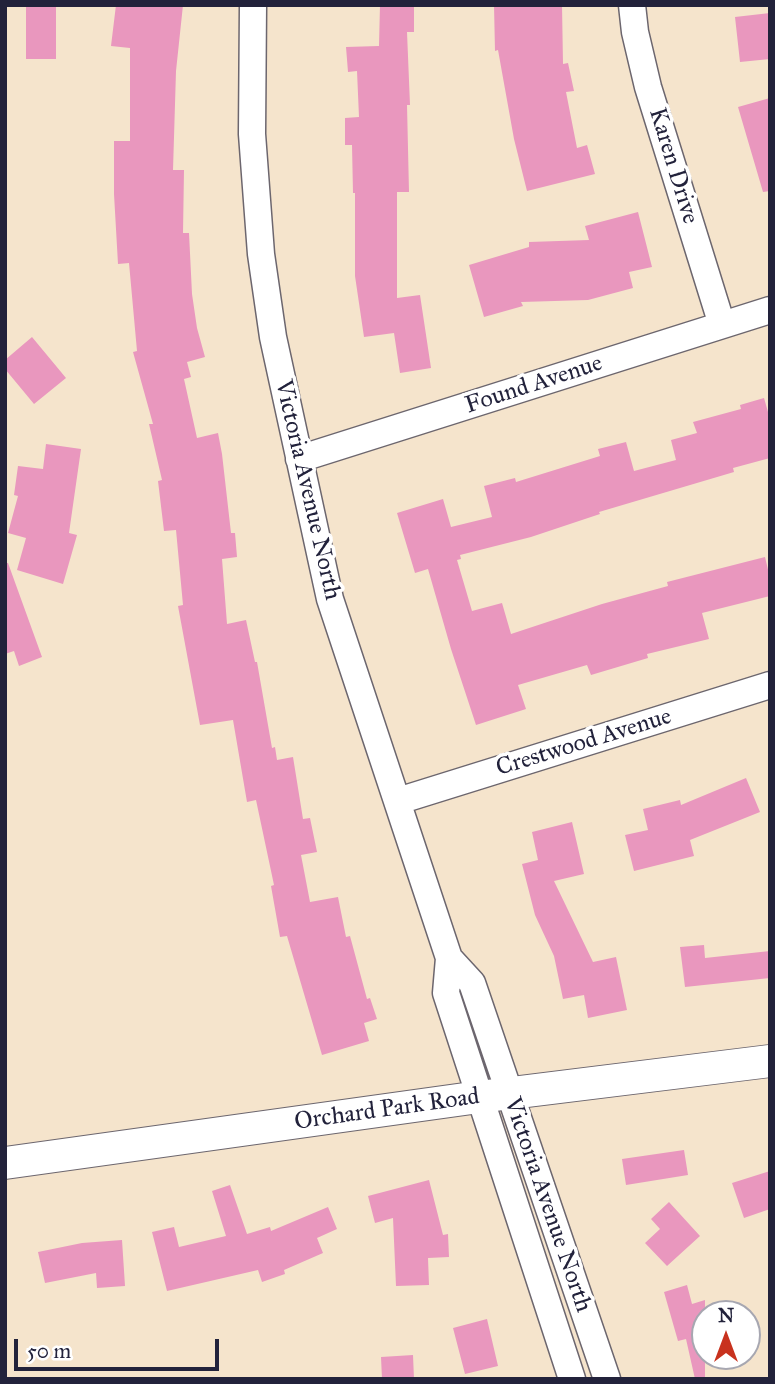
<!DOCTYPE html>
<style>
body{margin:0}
#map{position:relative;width:775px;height:1384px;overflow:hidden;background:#f5e4cc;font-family:"IM FELL Great Primer",serif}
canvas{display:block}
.frame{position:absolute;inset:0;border:7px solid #22223b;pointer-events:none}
.north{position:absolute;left:691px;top:1300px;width:70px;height:70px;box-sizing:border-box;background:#fff;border:2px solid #a7a7b1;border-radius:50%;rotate:0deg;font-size:19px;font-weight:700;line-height:28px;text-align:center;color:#22223b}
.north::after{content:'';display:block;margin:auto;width:24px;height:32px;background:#c8321e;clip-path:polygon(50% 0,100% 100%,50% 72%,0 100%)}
.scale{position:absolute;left:14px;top:1339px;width:205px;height:32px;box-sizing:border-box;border:4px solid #22223b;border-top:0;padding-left:9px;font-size:21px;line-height:24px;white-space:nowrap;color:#22223b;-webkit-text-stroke:5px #fff;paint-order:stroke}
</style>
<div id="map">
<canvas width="775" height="1384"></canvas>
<div class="frame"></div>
<div class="north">N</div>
<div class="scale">50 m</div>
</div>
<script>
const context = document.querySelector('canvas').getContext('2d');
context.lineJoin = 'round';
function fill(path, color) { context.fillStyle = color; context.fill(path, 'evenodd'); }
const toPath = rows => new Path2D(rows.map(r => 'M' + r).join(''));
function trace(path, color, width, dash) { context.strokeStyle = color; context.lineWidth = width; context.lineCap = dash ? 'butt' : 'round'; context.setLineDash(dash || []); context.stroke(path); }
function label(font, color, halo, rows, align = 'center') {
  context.font = font + ' "IM FELL Great Primer",serif'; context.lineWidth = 7; context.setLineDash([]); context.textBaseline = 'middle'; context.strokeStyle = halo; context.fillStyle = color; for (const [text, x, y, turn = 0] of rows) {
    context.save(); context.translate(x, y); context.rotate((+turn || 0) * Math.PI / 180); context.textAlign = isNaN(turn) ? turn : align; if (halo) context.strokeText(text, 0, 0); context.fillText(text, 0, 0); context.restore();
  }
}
fill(toPath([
 [116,5,183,5,176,71,173,170,184,170,183,233,189,233,192,294,197,328,205,357,187,362,191,377,184,379,197,438,218,433,222,454,231,533,235,533,237,557,222,559,227,624,246,620,255,662,257,662,272,748,275,747,277,760,293,757,303,819,310,818,317,852,301,855,310,902,338,897,346,937,350,936,367,999,370,998,377,1019,364,1023,369,1041,322,1055,287,936,280,937,271,886,274,885,256,800,247,802,233,720,200,725,178,606,183,605,176,530,164,531,158,481,162,480,149,424,153,424,133,352,137,351,129,263,118,264,114,194,114,141,130,141,130,48,111,46],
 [380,5,414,5,414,32,407,32,410,105,407,105,409,192,397,192,397,298,420,295,431,368,400,373,394,333,364,337,355,276,355,193,353,193,352,145,345,145,345,118,359,117,357,71,348,72,346,47,379,46],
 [494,5,562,5,563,64,568,63,574,91,566,92,577,148,587,145,595,174,527,191,514,139,498,50,495,51],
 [26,7,56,7,56,59,26,59],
 [770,13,770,59,740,62,735,17],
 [770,98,770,191,763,192,738,107],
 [638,212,652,267,629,272,633,288,588,300,521,302,523,306,484,317,469,265,529,247,529,242,589,240,585,226],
 [32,337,66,378,34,404,5,369,5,360],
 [764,398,770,419,770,458,733,468,734,472,599,512,600,514,531,537,460,555,461,559,457,560,472,611,502,603,511,634,602,604,668,586,667,582,765,557,770,578,770,596,702,613,709,639,647,654,648,658,591,675,587,665,518,685,526,709,476,725,451,649,428,569,415,573,397,513,443,499,451,527,492,517,484,486,515,478,516,482,600,456,598,449,626,442,634,471,676,460,671,440,697,433,693,422,741,409,740,405],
 [46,444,81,449,69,533,77,535,63,584,17,570,26,538,8,533,18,496,14,495,18,466,43,469],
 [5,563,8,563,42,657,19,666,14,651,5,654],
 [746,778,760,812,690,840,694,856,634,871,625,835,648,830,643,809,680,800,681,805],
 [572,822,584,874,554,881,593,962,616,957,627,1010,588,1018,584,995,563,999,554,956,535,915,522,864,538,860,532,832],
 [704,945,705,958,770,951,770,978,685,987,680,947],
 [684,1150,688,1175,626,1185,622,1159],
 [770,1171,770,1209,744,1218,732,1183],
 [429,1180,443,1235,448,1234,449,1257,428,1258,429,1285,396,1286,393,1218,375,1223,368,1196],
 [230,1185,247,1234,270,1227,271,1231,328,1207,337,1229,317,1238,323,1253,284,1270,285,1274,262,1282,258,1270,167,1291,152,1232,174,1227,179,1247,226,1236,212,1191],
 [669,1202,700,1236,667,1266,645,1243,660,1229,651,1219],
 [122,1240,125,1286,97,1288,96,1273,45,1283,38,1252,82,1243],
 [687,1285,692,1304,705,1300,705,1379,695,1379,686,1339,678,1341,664,1292],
 [487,1319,498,1366,465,1374,453,1328],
 [413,1355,414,1379,382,1379,381,1357]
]), '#e997be');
const minor = toPath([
 [253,5,252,134,261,254,273,337,330,599,449,958,446,993,572,1379],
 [632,5,635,32,648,87,722,325],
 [299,459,770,310],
 [398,801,770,685],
 [449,958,472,983,607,1379]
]);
const tertiary = toPath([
 [5,1163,479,1097,770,1061]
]);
trace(minor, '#6c666e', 29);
trace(tertiary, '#6c666e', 34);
trace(minor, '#fff', 26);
trace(tertiary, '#fff', 32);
label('24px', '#22223b', '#fff', [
 ["Karen Drive",673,166,73],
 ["Found Avenue",534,385,-18],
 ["Victoria Avenue North",307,490,77],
 ["Crestwood Avenue",584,743,-17],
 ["Orchard Park Road",387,1110,-8],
 ["Victoria Avenue North",547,1205,71]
]);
</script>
